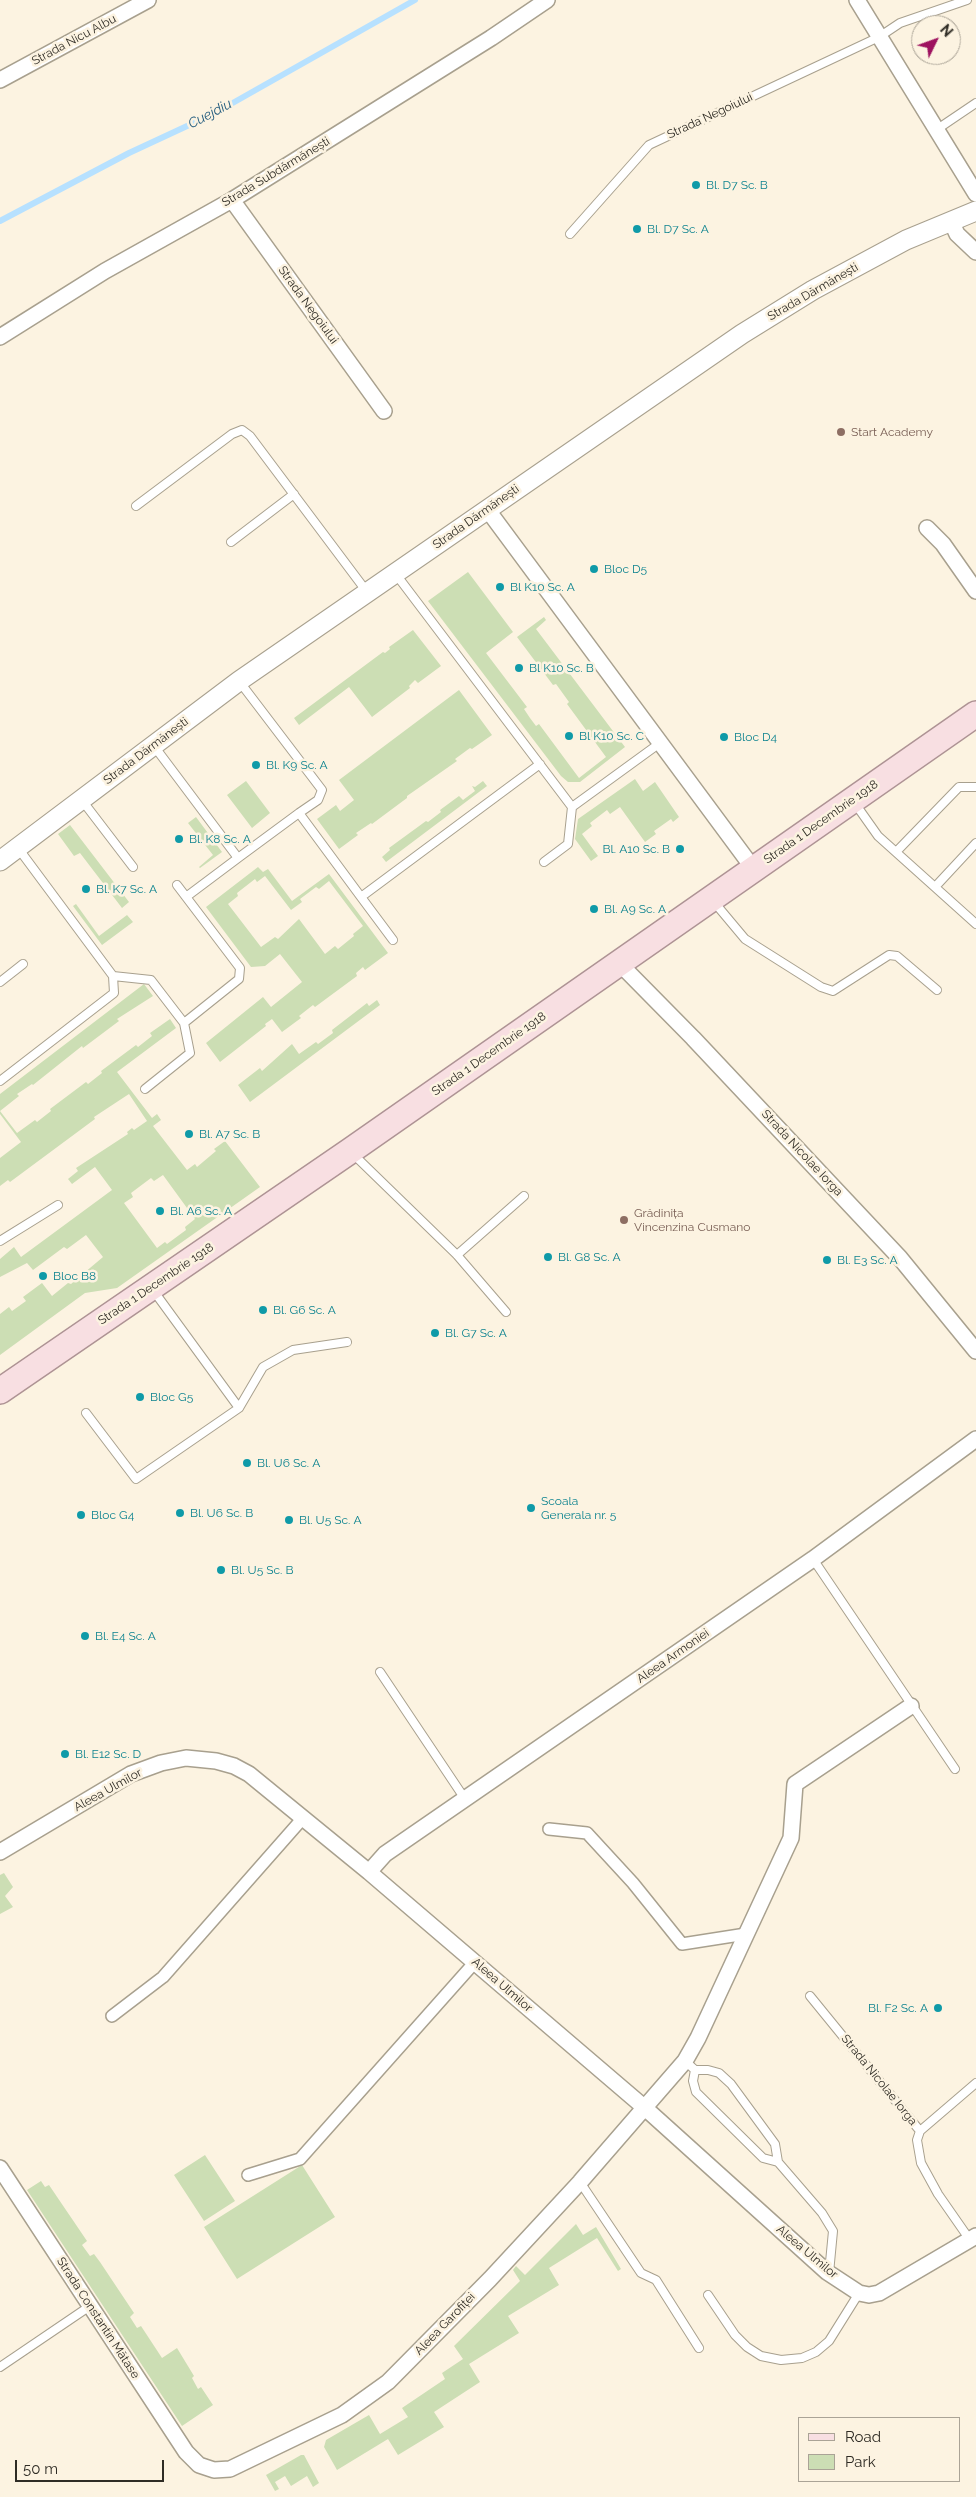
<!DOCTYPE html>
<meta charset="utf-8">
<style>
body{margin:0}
#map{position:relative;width:976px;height:2497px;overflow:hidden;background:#fcf3e1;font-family:Raleway,sans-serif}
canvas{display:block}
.legend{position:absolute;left:798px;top:2417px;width:162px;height:65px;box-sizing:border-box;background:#fcf3e1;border:1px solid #aaa396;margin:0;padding:6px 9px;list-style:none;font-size:15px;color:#2f2c25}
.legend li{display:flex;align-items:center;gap:10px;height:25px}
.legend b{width:25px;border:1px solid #aaa396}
.north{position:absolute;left:911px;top:15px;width:50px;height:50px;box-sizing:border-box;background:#fcf3e1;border:1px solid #aaa396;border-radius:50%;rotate:48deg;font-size:14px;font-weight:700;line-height:20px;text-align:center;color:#2f2c25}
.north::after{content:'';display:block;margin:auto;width:18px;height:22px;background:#9e125f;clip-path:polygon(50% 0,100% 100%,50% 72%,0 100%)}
.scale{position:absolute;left:15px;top:2460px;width:149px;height:22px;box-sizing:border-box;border:2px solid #2f2c25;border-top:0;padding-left:6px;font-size:15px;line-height:18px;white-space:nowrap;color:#2f2c25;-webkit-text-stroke:4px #fcf3e1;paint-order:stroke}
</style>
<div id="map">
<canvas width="976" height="2497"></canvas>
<ul class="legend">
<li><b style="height:6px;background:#f8dfe2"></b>Road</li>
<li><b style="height:14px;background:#ccdeb4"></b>Park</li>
</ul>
<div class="north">N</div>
<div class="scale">50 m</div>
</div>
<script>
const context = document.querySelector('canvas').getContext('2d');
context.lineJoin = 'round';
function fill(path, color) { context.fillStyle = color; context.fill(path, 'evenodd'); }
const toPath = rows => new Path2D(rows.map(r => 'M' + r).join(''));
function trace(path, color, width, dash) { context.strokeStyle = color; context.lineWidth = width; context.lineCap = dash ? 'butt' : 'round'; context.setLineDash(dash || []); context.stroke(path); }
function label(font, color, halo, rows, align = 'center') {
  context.font = font + ' Raleway,sans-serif'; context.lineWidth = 5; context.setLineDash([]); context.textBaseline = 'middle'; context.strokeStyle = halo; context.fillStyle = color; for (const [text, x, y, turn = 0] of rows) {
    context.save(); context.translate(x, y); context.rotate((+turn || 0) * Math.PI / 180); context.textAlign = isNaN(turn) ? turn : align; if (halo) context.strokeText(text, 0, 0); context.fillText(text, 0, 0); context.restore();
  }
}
fill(toPath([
 [468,572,513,632,486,653,527,707,524,709,530,718,536,726,539,724,579,778,606,757,567,704,569,702,556,684,553,685,517,637,544,617,546,620,536,629,625,747,580,782,568,782,561,776,428,601],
 [413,630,441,666,418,683,415,680,409,686,410,688,372,717,349,687,299,725,294,718,383,652,385,653,390,649,389,647],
 [459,690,492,735,472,749,470,748,455,759,457,761,407,796,407,798,372,824,371,823,356,833,358,835,339,849,317,819,336,805,340,811,354,800,339,780],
 [635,779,643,791,655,782,679,817,673,822,671,819,654,831,656,834,645,842,620,807,610,814,607,810,590,823,592,826,582,834,598,856,591,861,575,839,578,819],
 [246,781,270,813,252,828,227,795],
 [483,781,487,786,386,862,382,857,390,850,389,848,426,821,428,822,441,812,440,810,459,796,463,800,475,791,472,786,475,787],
 [196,817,222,852,200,868,199,867,213,855,188,823],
 [70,825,129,902,122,908,80,853,74,856,58,834],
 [258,867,263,872,268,869,292,901,329,874,388,953,365,970,363,967,356,973,357,976,315,1007,313,1005,299,1016,301,1018,282,1032,272,1019,265,1024,266,1026,220,1062,206,1043,263,997,271,1007,302,982,280,954,265,966,251,967,206,907],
 [265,876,291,910,302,902,300,899,316,887,319,889,329,881,363,926,353,934,354,936,338,949,335,946,325,954,299,919,278,939,275,937,261,947,228,904,238,896,237,893,255,879,257,882],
 [76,904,99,936,127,915,133,922,102,945,73,906],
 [144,984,153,996,117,1019,119,1021,83,1048,82,1046,33,1085,32,1084,17,1094,19,1096,0,1111,17,1133,35,1120,37,1122,51,1111,50,1109,86,1082,88,1084,102,1073,101,1071,136,1045,138,1047,152,1036,150,1033,170,1019,176,1028,117,1072,152,1118,157,1114,161,1120,153,1126,187,1170,195,1164,197,1167,216,1151,214,1149,225,1141,260,1187,117,1288,85,1293,0,1355,0,1314,9,1307,12,1311,26,1301,23,1297,42,1283,52,1296,68,1283,71,1284,103,1257,86,1235,67,1249,64,1247,33,1270,27,1263,0,1277,0,1259,14,1247,21,1257,112,1190,95,1167,72,1184,68,1179,78,1171,76,1168,128,1134,127,1132,132,1128,134,1130,147,1121,129,1094,94,1117,95,1119,10,1182,8,1180,0,1186,0,1158,21,1142,0,1114,0,1094],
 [163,1175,195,1219,185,1227,186,1230,167,1244,165,1242,157,1248,124,1203,133,1197,131,1193,151,1178,154,1181],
 [377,1000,380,1005,250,1102,238,1085,260,1068,262,1071,292,1044,299,1054,316,1042,318,1044,333,1033,332,1030,367,1003,369,1006],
 [4,1873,13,1887,5,1896,13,1907,0,1914,0,1875],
 [205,2155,235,2201,204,2221,174,2175],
 [302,2165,335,2217,237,2279,204,2227],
 [41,2181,45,2187,49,2185,87,2241,82,2245,90,2256,94,2254,100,2262,134,2313,130,2317,137,2328,141,2326,162,2358,177,2348,194,2376,192,2378,198,2389,201,2387,213,2405,182,2426,27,2190],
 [576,2224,583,2235,596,2227,621,2269,618,2271,597,2238,549,2268,559,2285,508,2316,519,2333,469,2364,480,2382,434,2412,444,2427,398,2455,388,2439,337,2470,324,2447,326,2440,369,2415,380,2434,408,2417,402,2408,445,2379,442,2373,463,2359,454,2346,520,2281,513,2270,516,2266,525,2275],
 [301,2455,304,2455,319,2483,313,2487,307,2476,291,2486,285,2476,275,2482,279,2489,275,2491,266,2475]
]), '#ccdeb4');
trace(toPath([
 [0,221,129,153,215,113,415,0]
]), '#b7e1ff', 6);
const service = toPath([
 [936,130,976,103],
 [570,234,649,145,879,37,900,23,967,0],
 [136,506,232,434,242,430,250,436,367,592],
 [231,542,294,494],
 [395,573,572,807,568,844,544,862],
 [239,681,322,790,318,800,299,813],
 [154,746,238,858,299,813,361,897,540,764],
 [81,799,133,867],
 [854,802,878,836,976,924],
 [572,807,660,743],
 [896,852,959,787,976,787],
 [935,887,976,843],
 [186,897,238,858],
 [361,897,393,940],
 [714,902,745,939,821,987,833,991,889,955,897,956,937,990],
 [113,976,151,980,184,1023],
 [0,982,23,964],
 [0,1081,114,993,113,976,18,848],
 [145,1089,190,1053,184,1023,239,979,240,968,177,885],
 [352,1153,457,1255,506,1312],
 [0,1241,58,1205],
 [457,1255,524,1196],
 [153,1290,239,1408],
 [86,1413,136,1479,239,1408,263,1367,293,1350,347,1342],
 [813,1559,955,1769],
 [380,1672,465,1799],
 [810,1996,920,2131,976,2083],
 [685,2061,695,2070,708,2070,719,2073,731,2084,775,2144,778,2162],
 [695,2070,693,2081,696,2092,763,2158,778,2162,822,2213,833,2231,829,2273],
 [920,2131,917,2140,921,2163,938,2194,970,2240],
 [580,2182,641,2273,656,2280,699,2348],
 [708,2295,735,2335,747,2347,761,2356,781,2360,802,2358,816,2352,829,2341,859,2293],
 [0,2367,90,2306]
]);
const pedestrian = toPath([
 [549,1829,587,1833,633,1883,682,1944,746,1934],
 [112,2016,163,1977,303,1818],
 [248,2175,300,2159,475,1962]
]);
const minor = toPath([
 [857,0,976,194],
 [0,80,148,0],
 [232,200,384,411],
 [951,221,957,234,976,252],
 [0,337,105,271,232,200,491,38,547,0],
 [487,509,753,868],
 [927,528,943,544,976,591],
 [619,963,693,1038,900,1258,976,1351],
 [0,1852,131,1774,161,1763,186,1758,216,1761,234,1766,249,1774,369,1872,645,2108,827,2272,859,2293,869,2295,879,2293,976,2236],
 [369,1872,385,1854,813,1559,976,1439],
 [0,2168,186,2452,199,2465,214,2470,230,2469,342,2415,388,2382,490,2279,580,2182,685,2061,698,2038,791,1838,795,1784,911,1706]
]);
const tertiary = toPath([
 [0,861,239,681,742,334,813,290,906,240,976,211]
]);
const primary = toPath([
 [0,1391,350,1151,976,714]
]);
trace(service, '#a8a08e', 10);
trace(pedestrian, '#a8a08e', 14);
trace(minor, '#a8a08e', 18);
trace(tertiary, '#a8a08e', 21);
trace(primary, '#ae9394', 28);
trace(service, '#fff', 8);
trace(pedestrian, '#fff', 11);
trace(minor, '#fff', 15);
trace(tertiary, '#fff', 19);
trace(primary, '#f8dfe2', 25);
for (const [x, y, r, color] of [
 [696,185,5,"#0f9aa8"],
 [637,229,5,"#0f9aa8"],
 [841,432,5,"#8d6e63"],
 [594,569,5,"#0f9aa8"],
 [500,587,5,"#0f9aa8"],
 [519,668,5,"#0f9aa8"],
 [569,736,5,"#0f9aa8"],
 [724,737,5,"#0f9aa8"],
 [256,765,5,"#0f9aa8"],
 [179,839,5,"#0f9aa8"],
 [680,849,5,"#0f9aa8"],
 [86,889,5,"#0f9aa8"],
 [594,909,5,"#0f9aa8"],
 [189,1134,5,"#0f9aa8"],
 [160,1211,5,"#0f9aa8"],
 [624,1220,5,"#8d6e63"],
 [548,1257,5,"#0f9aa8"],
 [827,1260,5,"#0f9aa8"],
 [43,1276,5,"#0f9aa8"],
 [263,1310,5,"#0f9aa8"],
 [435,1333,5,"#0f9aa8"],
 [140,1397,5,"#0f9aa8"],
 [247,1463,5,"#0f9aa8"],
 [531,1508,5,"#0f9aa8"],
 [180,1513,5,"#0f9aa8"],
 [81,1515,5,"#0f9aa8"],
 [289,1520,5,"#0f9aa8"],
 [221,1570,5,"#0f9aa8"],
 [85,1636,5,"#0f9aa8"],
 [65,1754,5,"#0f9aa8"],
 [938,2008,5,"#0f9aa8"]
]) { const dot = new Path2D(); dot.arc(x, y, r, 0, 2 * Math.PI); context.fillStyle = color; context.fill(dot); trace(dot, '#fcf3e1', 2); }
label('12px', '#2f2c25', '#fcf3e1', [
 ["Strada Nicu Albu",74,40,-28],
 ["Strada Negoiului",710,116,-25],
 ["Strada Subdărmănești",276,172,-31],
 ["Strada Dărmănești",813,292,-30],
 ["Strada Negoiului",308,305,54],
 ["Strada Dărmănești",476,517,-35],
 ["Strada Dărmănești",146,751,-37],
 ["Strada 1 Decembrie 1918",821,822,-35],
 ["Strada 1 Decembrie 1918",489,1054,-35],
 ["Strada Nicolae Iorga",802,1153,47],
 ["Strada 1 Decembrie 1918",156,1284,-34],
 ["Aleea Armoniei",673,1656,-35],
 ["Aleea Ulmilor",108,1790,-29],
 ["Aleea Ulmilor",502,1985,41],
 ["Strada Nicolae Iorga",879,2080,51],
 ["Aleea Ulmilor",807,2252,40],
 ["Strada Constantin Mătase",98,2318,57],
 ["Aleea Garofiței",445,2324,-46]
]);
label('12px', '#0d838f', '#fcf3e1', [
 ["Bl. D7 Sc. B",706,185],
 ["Bl. D7 Sc. A",647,229],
 ["Bloc D5",604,569],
 ["Bl K10 Sc. A",510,587],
 ["Bl K10 Sc. B",529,668],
 ["Bl K10 Sc. C",579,736],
 ["Bloc D4",734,737],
 ["Bl. K9 Sc. A",266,765],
 ["Bl. K8 Sc. A",189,839],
 ["Bl. A10 Sc. B",670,849,"right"],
 ["Bl. K7 Sc. A",96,889],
 ["Bl. A9 Sc. A",604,909],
 ["Bl. A7 Sc. B",199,1134],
 ["Bl. A6 Sc. A",170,1211],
 ["Bl. G8 Sc. A",558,1257],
 ["Bl. E3 Sc. A",837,1260],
 ["Bloc B8",53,1276],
 ["Bl. G6 Sc. A",273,1310],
 ["Bl. G7 Sc. A",445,1333],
 ["Bloc G5",150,1397],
 ["Bl. U6 Sc. A",257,1463],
 ["Scoala",541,1501],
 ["Generala nr. 5",541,1515],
 ["Bl. U6 Sc. B",190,1513],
 ["Bloc G4",91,1515],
 ["Bl. U5 Sc. A",299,1520],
 ["Bl. U5 Sc. B",231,1570],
 ["Bl. E4 Sc. A",95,1636],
 ["Bl. E12 Sc. D",75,1754],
 ["Bl. F2 Sc. A",928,2008,"right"]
], 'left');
label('12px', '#785e54', '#fcf3e1', [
 ["Start Academy",851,432],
 ["Grădinița",634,1213],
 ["Vincenzina Cusmano",634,1227]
], 'left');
label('italic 14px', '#1c577b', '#fcf3e1', [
 ["Cuejdiu",210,114,-28]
]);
</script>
